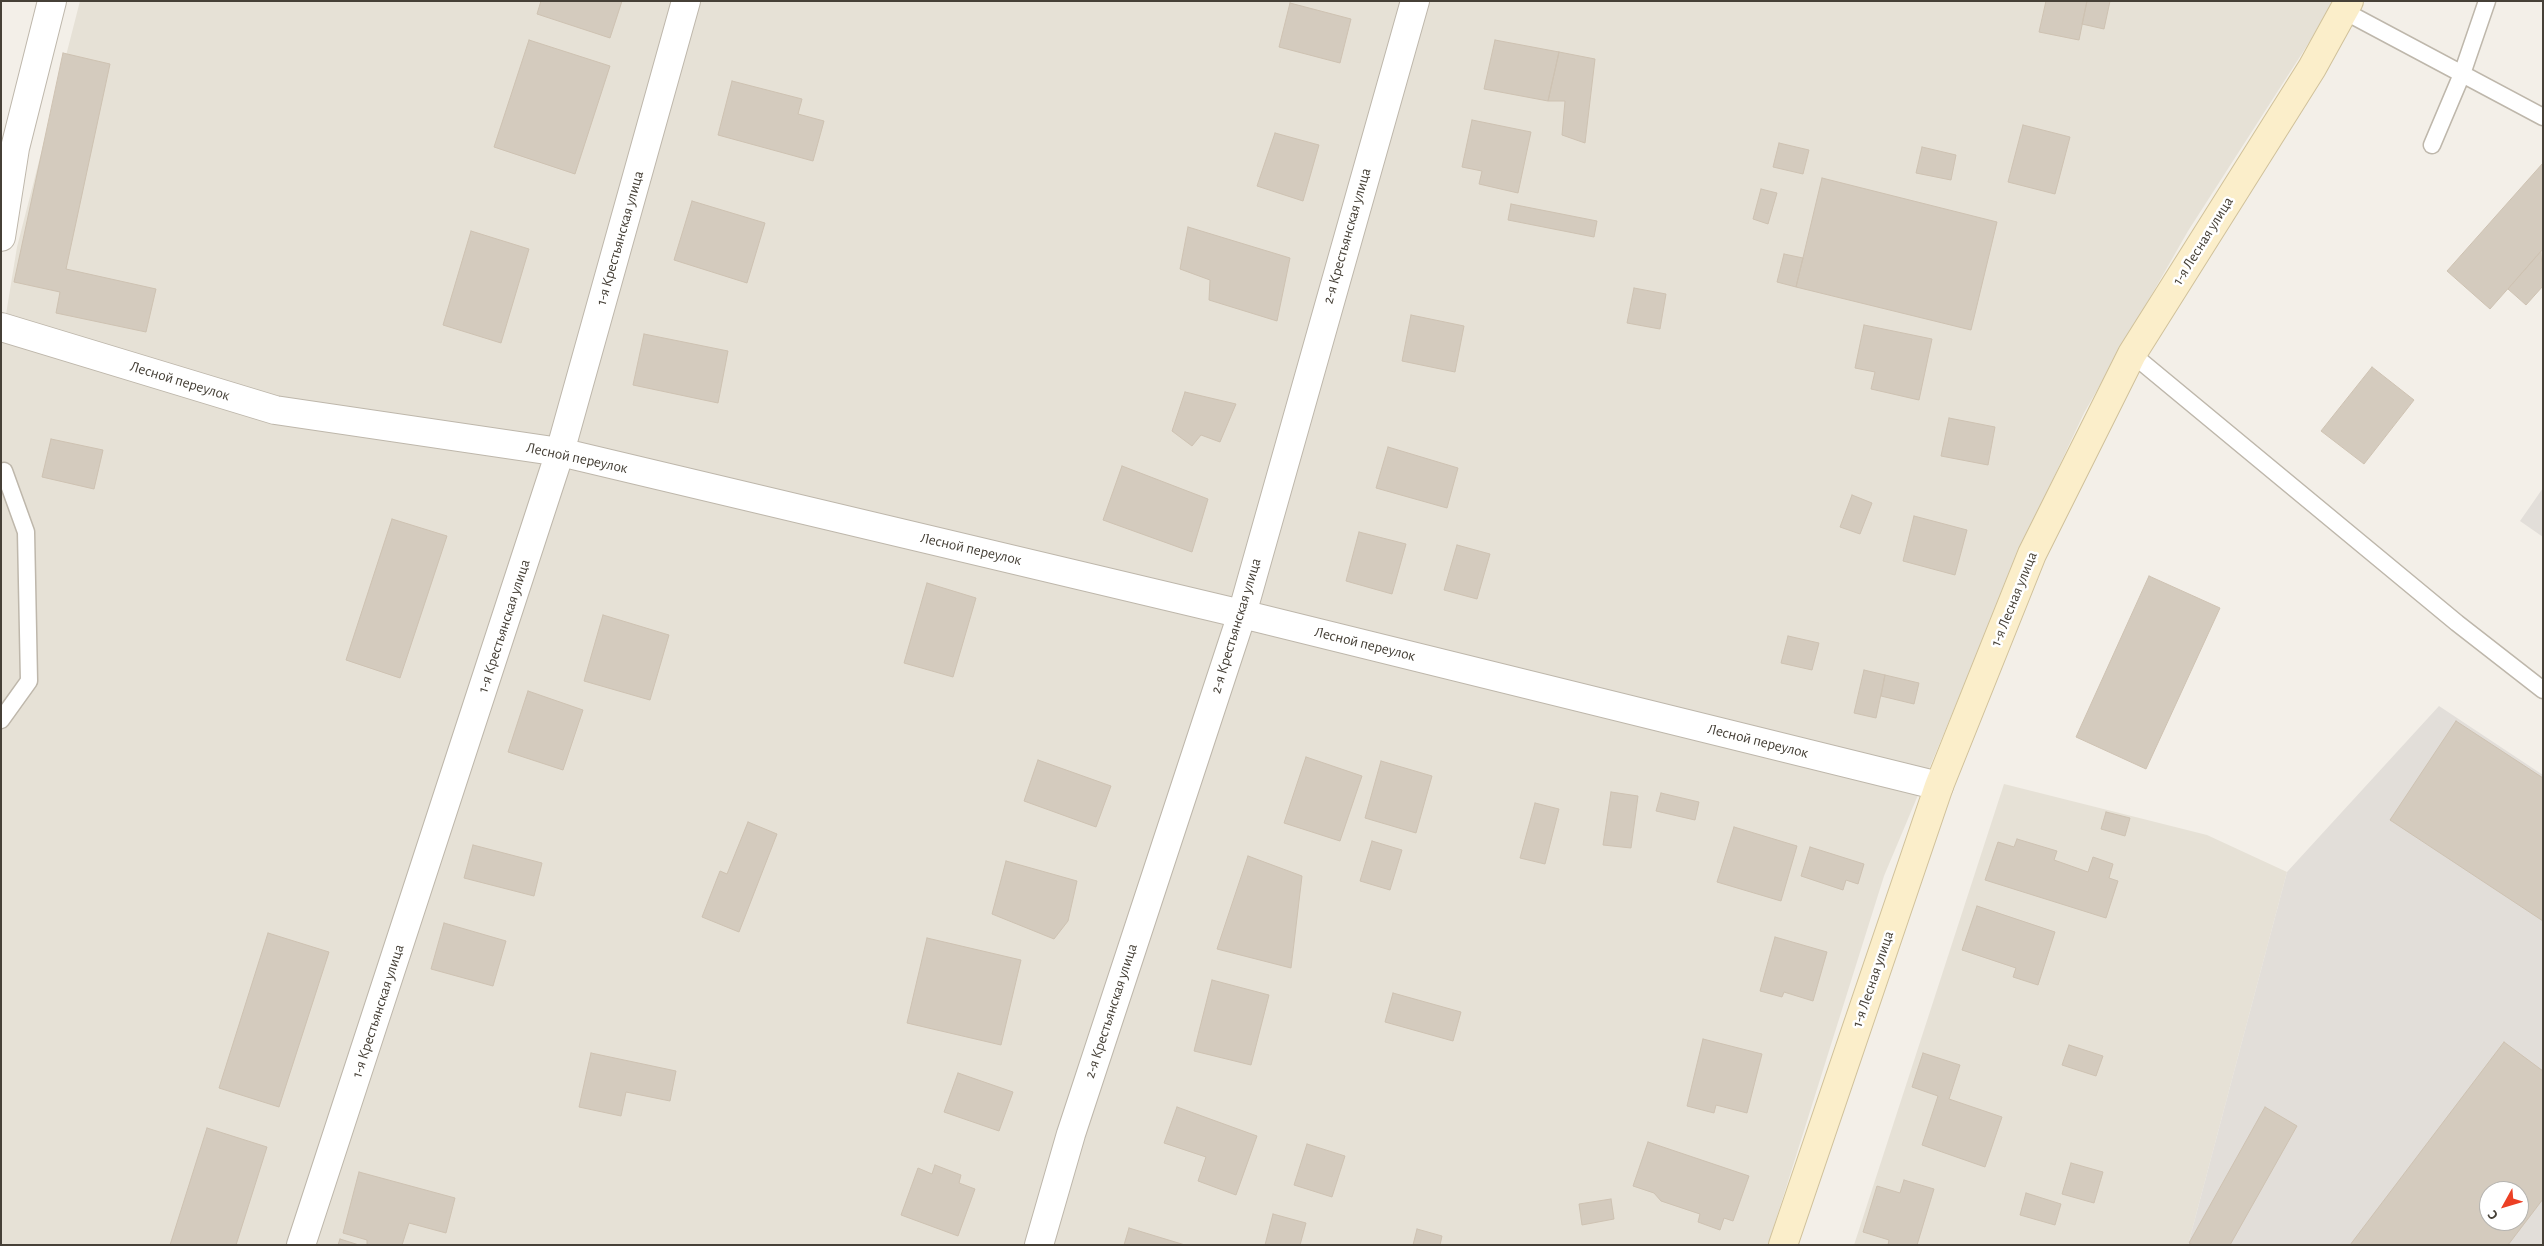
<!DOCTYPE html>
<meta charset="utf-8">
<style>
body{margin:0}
#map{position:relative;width:2544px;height:1246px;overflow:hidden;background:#f3efe8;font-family:"Alegreya Sans",sans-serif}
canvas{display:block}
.frame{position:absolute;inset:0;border:2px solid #464037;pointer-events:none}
.north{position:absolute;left:2479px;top:1181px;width:50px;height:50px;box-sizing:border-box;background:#fff;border:1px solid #b5b3af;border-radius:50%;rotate:231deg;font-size:14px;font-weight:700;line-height:20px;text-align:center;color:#464037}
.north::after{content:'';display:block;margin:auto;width:18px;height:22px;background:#ec4025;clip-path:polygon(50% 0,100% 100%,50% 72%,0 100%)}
</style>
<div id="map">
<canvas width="2544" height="1246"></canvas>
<div class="frame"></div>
<div class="north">С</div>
</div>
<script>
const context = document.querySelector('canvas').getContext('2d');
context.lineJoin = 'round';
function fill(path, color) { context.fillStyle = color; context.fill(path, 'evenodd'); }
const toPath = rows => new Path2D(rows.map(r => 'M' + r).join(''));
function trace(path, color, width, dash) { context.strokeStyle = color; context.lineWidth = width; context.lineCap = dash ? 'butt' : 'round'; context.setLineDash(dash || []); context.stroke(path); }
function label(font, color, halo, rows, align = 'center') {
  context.font = font + ' "Alegreya Sans",sans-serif'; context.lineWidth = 5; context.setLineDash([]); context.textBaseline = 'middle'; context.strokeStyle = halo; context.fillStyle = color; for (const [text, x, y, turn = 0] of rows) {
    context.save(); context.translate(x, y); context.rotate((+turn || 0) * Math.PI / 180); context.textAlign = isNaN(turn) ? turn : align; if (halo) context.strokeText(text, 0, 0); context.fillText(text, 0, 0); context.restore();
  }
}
fill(toPath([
 [80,1,2333,1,2310,41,2188,231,2084,413,2031,526,1884,876,1768,1245,1,1245,1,345,17,247],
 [2004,784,2207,835,2287,872,2188,1245,1854,1245]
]), '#e6e1d6');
fill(toPath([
 [2543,488,2543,537,2520,521],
 [2439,706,2543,775,2543,1245,2188,1245,2287,872],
 [2489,1191,2519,1191,2519,1221,2489,1221]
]), '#e2ded9');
const building = toPath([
 [541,1,622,1,610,38,537,14,541,1],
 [2046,1,2087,1,2079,40,2039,32,2046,1],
 [2087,1,2110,1,2104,29,2082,24,2087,1],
 [1290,3,1351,19,1340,63,1279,47,1290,3],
 [529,40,610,66,575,174,494,147,529,40],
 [1495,40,1559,52,1548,101,1484,89,1495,40],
 [1559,52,1595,59,1585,143,1562,135,1565,101,1548,101,1559,52],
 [63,53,110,64,66,269,156,289,146,332,56,313,60,292,14,282,63,53],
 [732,81,802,99,798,114,824,121,813,161,718,135,732,81],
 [1472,120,1531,132,1518,193,1479,184,1482,171,1462,167,1472,120],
 [2023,125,2070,137,2055,194,2008,182,2023,125],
 [1275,133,1319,145,1303,201,1257,186,1275,133],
 [1779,143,1809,150,1803,174,1773,167,1779,143],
 [1922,147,1956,155,1951,180,1916,173,1922,147],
 [2543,163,2543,249,2490,309,2447,271,2543,163],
 [1822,178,1997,222,1971,330,1796,287,1822,178],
 [1761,189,1777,193,1768,224,1753,219,1761,189],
 [692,201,765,223,747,283,674,260,692,201],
 [1511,204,1597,221,1594,237,1508,220,1511,204],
 [1188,227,1290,258,1277,321,1209,300,1210,280,1180,269,1188,227],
 [471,231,529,249,501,343,443,325,471,231],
 [2541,251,2543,286,2526,305,2508,289,2541,251],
 [1784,254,1803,258,1796,287,1777,282,1784,254],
 [1634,288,1666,294,1660,329,1627,323,1634,288],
 [1411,315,1464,326,1455,372,1402,361,1411,315],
 [1864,325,1932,339,1919,400,1871,389,1875,372,1855,368,1864,325],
 [644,334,728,351,718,403,633,385,644,334],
 [2372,367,2414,400,2364,464,2321,431,2372,367],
 [1185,392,1236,404,1220,442,1201,435,1192,446,1172,431,1185,392],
 [1949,418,1995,427,1988,465,1941,456,1949,418],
 [51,439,103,450,94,489,42,477,51,439],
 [1388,447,1458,468,1447,508,1376,488,1388,447],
 [1122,466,1208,499,1192,552,1103,520,1122,466],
 [1852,495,1872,503,1860,534,1840,527,1852,495],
 [1914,516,1967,530,1955,575,1903,561,1914,516],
 [392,519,447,536,400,678,346,660,392,519],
 [1359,532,1406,544,1392,594,1346,581,1359,532],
 [1457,545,1490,554,1477,599,1444,590,1457,545],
 [2149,576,2220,608,2146,769,2076,737,2149,576],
 [927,583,976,598,953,677,904,663,927,583],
 [603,615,669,635,650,700,584,681,603,615],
 [1788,636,1819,643,1812,670,1781,663,1788,636],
 [1864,670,1885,675,1876,718,1854,713,1864,670],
 [1885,675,1919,683,1914,704,1881,696,1885,675],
 [528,691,583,710,563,770,508,752,528,691],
 [2456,721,2543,778,2543,921,2390,820,2456,721],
 [1306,757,1362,776,1340,841,1284,823,1306,757],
 [1038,760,1111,786,1096,827,1024,801,1038,760],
 [1381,761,1432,776,1416,833,1365,818,1381,761],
 [1611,792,1638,796,1631,848,1603,845,1611,792],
 [1661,793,1699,802,1695,820,1656,811,1661,793],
 [1535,803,1559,809,1545,864,1520,858,1535,803],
 [2106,812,2130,818,2125,836,2101,829,2106,812],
 [748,822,777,834,739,932,702,917,720,871,727,874,748,822],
 [1734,827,1797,846,1781,901,1717,882,1734,827],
 [2017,839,2057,851,2054,860,2088,872,2093,857,2113,864,2109,878,2118,881,2106,918,1985,880,1998,842,2014,847,2017,839],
 [1372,841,1402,850,1390,890,1360,881,1372,841],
 [473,845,542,863,534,896,464,878,473,845],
 [1810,847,1864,864,1858,884,1846,880,1843,890,1801,876,1810,847],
 [1248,856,1302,876,1291,968,1217,949,1248,856],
 [1006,861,1077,881,1068,921,1054,939,992,914,1006,861],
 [1977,906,2055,932,2038,985,2013,977,2016,968,1962,950,1977,906],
 [444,923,506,941,493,986,431,969,444,923],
 [268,933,329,952,279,1107,219,1088,268,933],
 [1775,937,1827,952,1813,1001,1784,992,1782,997,1760,991,1775,937],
 [927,938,1021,960,1001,1045,907,1023,927,938],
 [1212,980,1269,995,1251,1065,1194,1051,1212,980],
 [1393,993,1461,1012,1453,1041,1385,1022,1393,993],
 [1703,1039,1762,1054,1747,1113,1716,1105,1714,1113,1687,1106,1703,1039],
 [2504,1042,2543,1071,2543,1199,2508,1245,2350,1245,2504,1042],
 [2489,1191,2519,1191,2519,1221,2489,1221,2489,1191],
 [2069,1045,2103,1056,2096,1076,2062,1065,2069,1045],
 [591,1053,676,1071,670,1101,626,1092,621,1116,579,1107,591,1053],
 [1923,1053,1960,1065,1949,1099,2002,1117,1985,1167,1922,1145,1938,1096,1912,1087,1923,1053],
 [958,1073,1013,1092,999,1131,944,1112,958,1073],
 [1177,1107,1257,1136,1236,1195,1198,1181,1206,1157,1164,1143,1177,1107],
 [2265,1107,2297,1126,2230,1245,2193,1245,2189,1243,2265,1107],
 [207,1128,267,1147,236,1245,170,1245,207,1128],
 [1648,1142,1749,1176,1733,1221,1724,1218,1720,1230,1698,1222,1700,1214,1661,1201,1654,1193,1633,1186,1648,1142],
 [1307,1144,1345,1156,1332,1197,1294,1185,1307,1144],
 [2071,1163,2103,1172,2094,1203,2062,1194,2071,1163],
 [935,1165,961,1175,959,1183,975,1189,958,1236,901,1215,918,1168,932,1174,935,1165],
 [359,1172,455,1198,446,1233,409,1223,402,1245,367,1245,367,1240,343,1233,359,1172],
 [1904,1180,1934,1189,1917,1245,1888,1245,1889,1240,1863,1232,1877,1186,1900,1193,1904,1180],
 [2026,1193,2061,1204,2055,1225,2020,1215,2026,1193],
 [1611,1199,1614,1219,1582,1225,1579,1204,1611,1199],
 [1273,1214,1306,1223,1300,1245,1265,1245,1273,1214],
 [1129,1228,1185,1245,1124,1245,1129,1228],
 [1417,1229,1442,1236,1440,1245,1413,1245,1417,1229],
 [340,1239,359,1245,338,1245,340,1239]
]);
fill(building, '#d4cbbe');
trace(building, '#cec2b2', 1);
const lane = toPath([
 [2344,11,2543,117],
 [2432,145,2462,74,2487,1],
 [2132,354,2457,623,2543,690],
 [1,720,29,681,26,532,4,471]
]);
const street = toPath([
 [1,237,15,148,52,1],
 [1,327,275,410,560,452,1242,614,1939,786],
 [301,1245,560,452,686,1],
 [1039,1245,1071,1134,1242,614,1415,1]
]);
const secondary = toPath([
 [1783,1245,1939,786,2032,554,2132,354,2312,68,2349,1]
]);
trace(lane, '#beb7ab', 19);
trace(street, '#beb7ab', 30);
trace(secondary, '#d0c19a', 30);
trace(lane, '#fff', 16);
trace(street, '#fff', 28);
trace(secondary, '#fbeeca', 28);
label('15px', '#464037', '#fff', [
 ["2-я Крестьянская улица",1347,236,-74],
 ["1-я Крестьянская улица",620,238,-74],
 ["1-я Лесная улица",2203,241,-58],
 ["Лесной переулок",180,381,17],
 ["Лесной переулок",577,458,12],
 ["Лесной переулок",971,549,13],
 ["1-я Лесная улица",2014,599,-68],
 ["1-я Крестьянская улица",504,626,-72],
 ["2-я Крестьянская улица",1236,626,-73],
 ["Лесной переулок",1365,644,14],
 ["Лесной переулок",1758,741,14],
 ["1-я Лесная улица",1873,979,-71],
 ["1-я Крестьянская улица",378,1011,-72],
 ["2-я Крестьянская улица",1111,1011,-72]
]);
</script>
